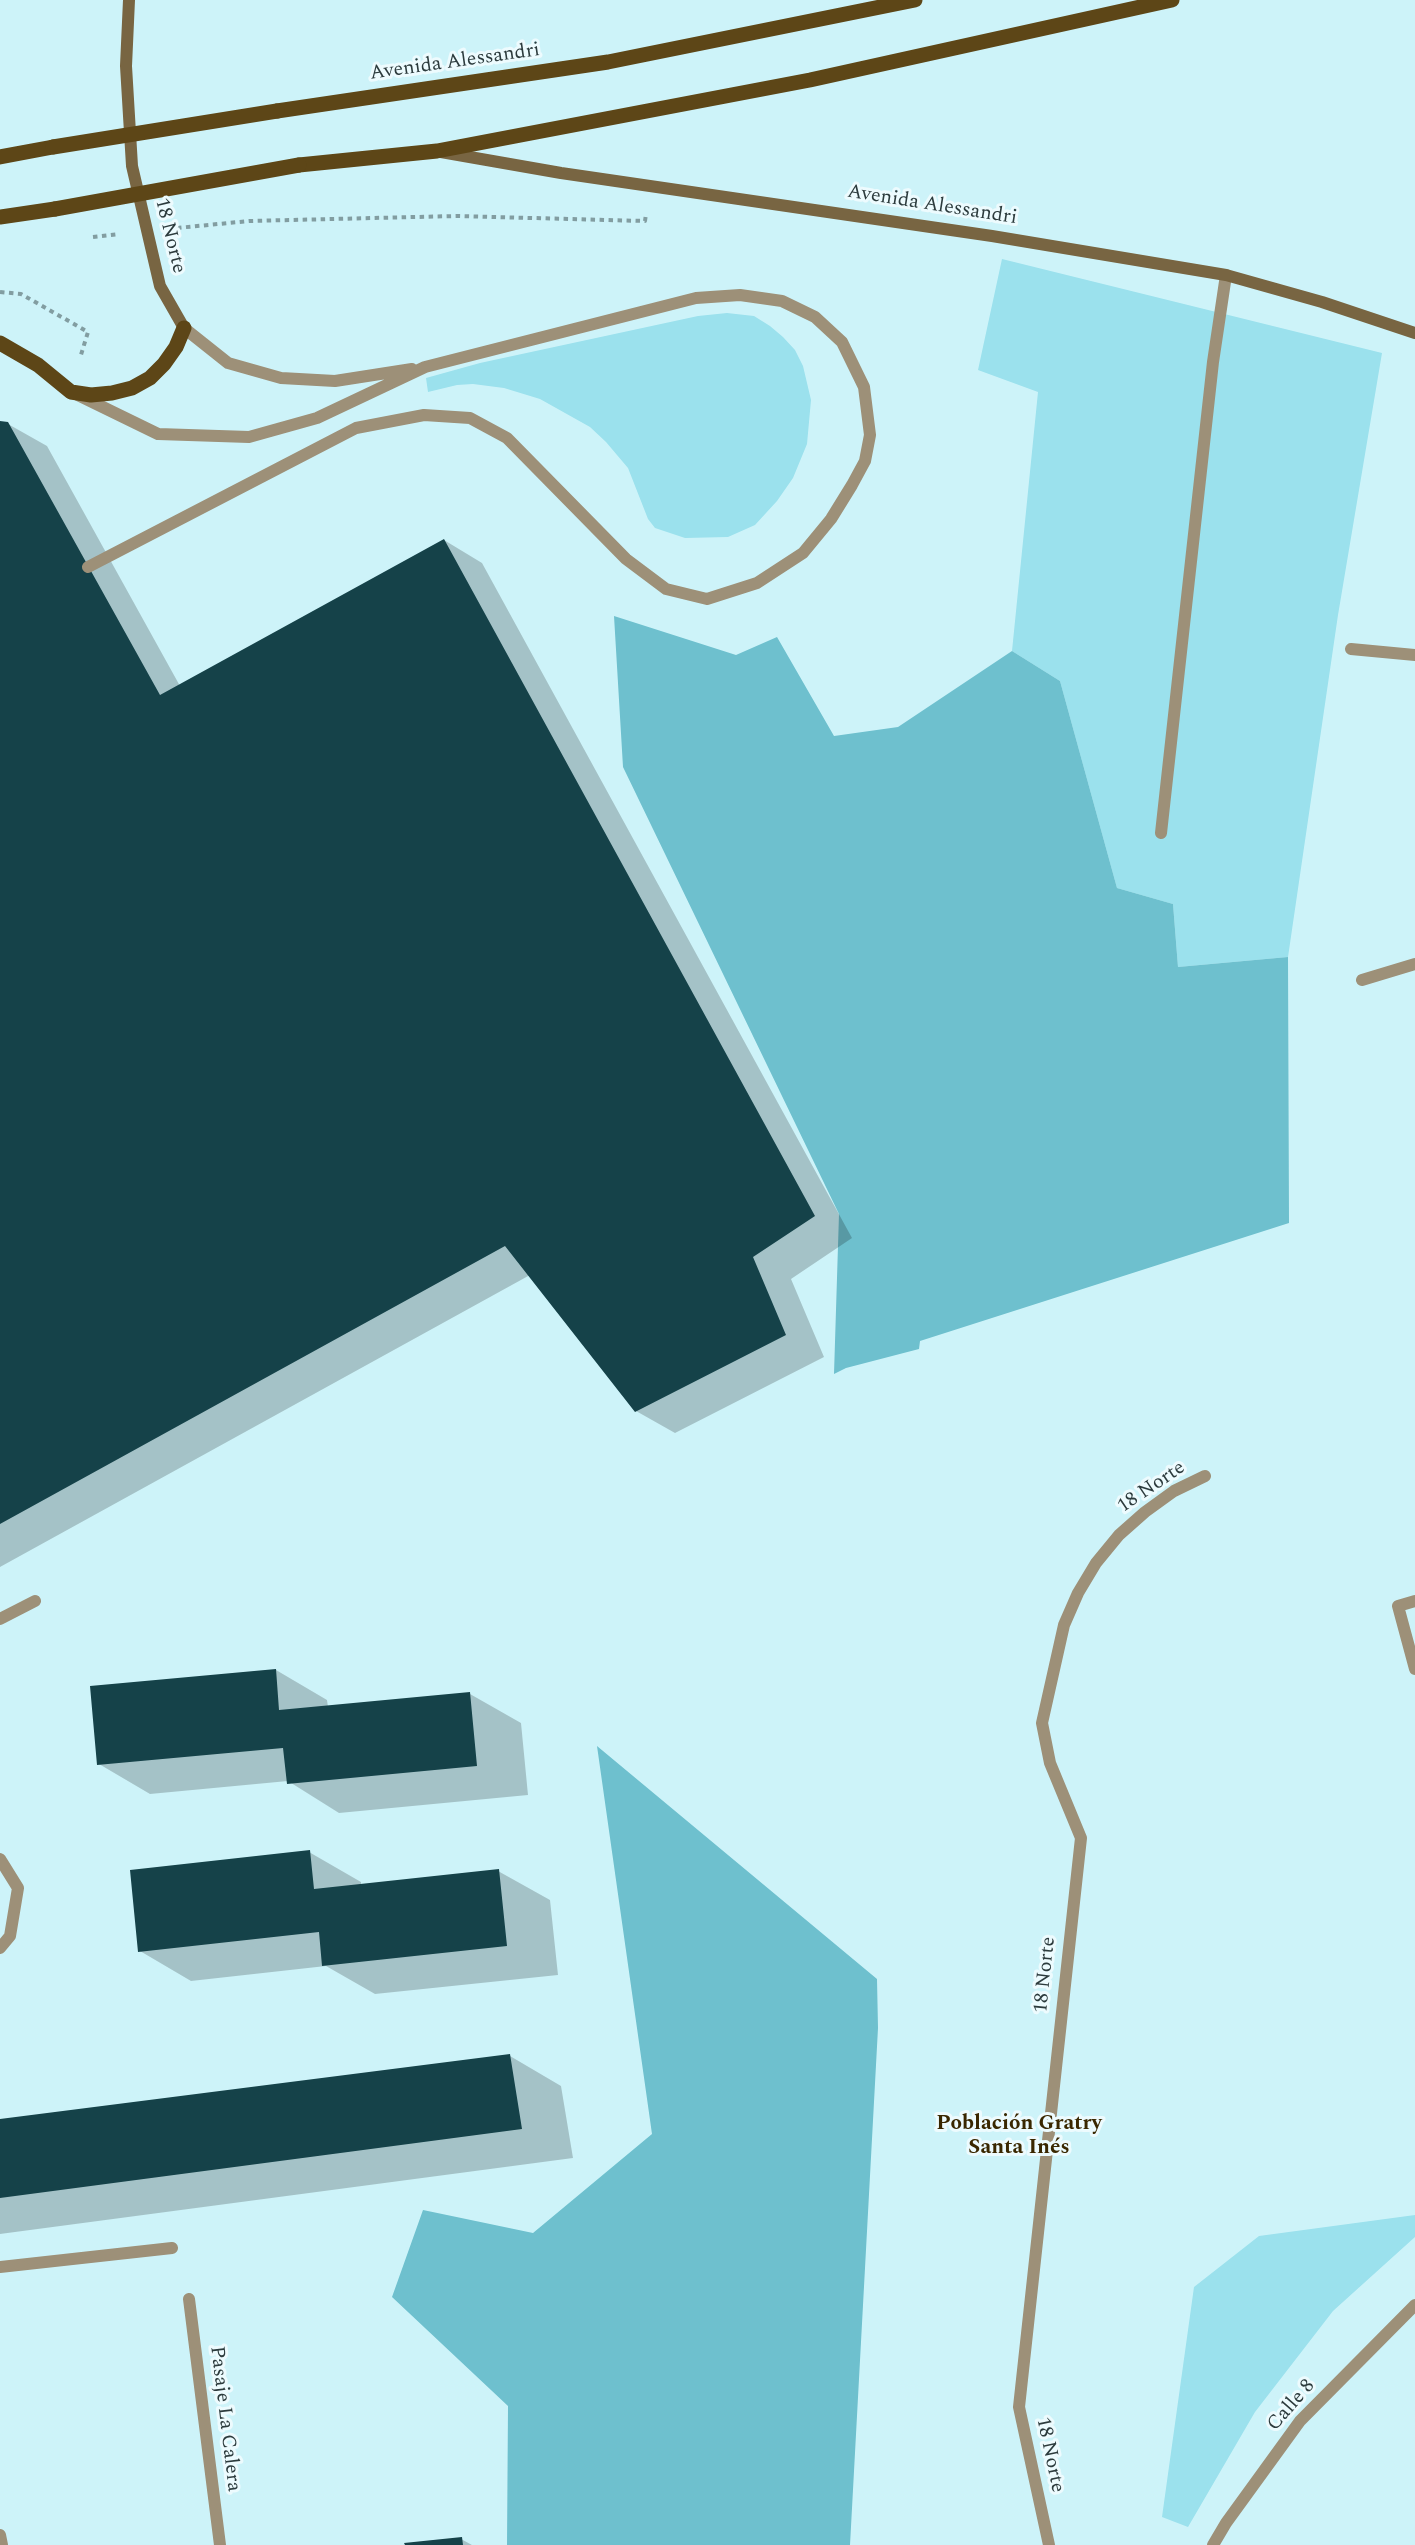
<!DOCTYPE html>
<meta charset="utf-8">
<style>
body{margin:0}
canvas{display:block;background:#cdf3f9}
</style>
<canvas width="1415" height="2545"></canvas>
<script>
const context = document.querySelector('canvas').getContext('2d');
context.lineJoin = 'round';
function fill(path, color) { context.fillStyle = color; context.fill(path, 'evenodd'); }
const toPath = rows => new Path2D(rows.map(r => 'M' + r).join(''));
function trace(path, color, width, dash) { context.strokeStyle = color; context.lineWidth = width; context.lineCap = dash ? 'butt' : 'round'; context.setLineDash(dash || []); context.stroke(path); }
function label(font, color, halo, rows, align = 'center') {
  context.font = font + ' Spectral,serif'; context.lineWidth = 6; context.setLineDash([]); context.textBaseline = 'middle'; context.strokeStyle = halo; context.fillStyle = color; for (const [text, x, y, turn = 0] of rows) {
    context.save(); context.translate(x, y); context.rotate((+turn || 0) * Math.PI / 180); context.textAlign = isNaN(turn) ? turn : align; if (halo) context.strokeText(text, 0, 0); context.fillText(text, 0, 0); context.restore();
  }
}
fill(toPath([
 [1002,259,1382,353,1338,615,1288,957,1178,967,1173,904,1117,888,1060,681,1012,651,1038,392,978,370],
 [727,313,754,316,770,326,783,337,795,350,803,366,811,400,807,444,793,478,777,501,755,525,728,537,685,538,655,528,648,519,628,468,606,442,590,427,540,399,504,388,473,384,457,385,428,392,426,378,480,363,698,316],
 [1415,2215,1415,2237,1333,2311,1255,2412,1188,2527,1162,2517,1194,2287,1259,2236]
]), '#9be1ed');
fill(toPath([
 [614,616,736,655,777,637,834,736,898,727,1012,651,1060,681,1117,888,1173,904,1178,967,1288,957,1289,1223,920,1341,919,1349,846,1368,834,1374,839,1214,623,767],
 [597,1746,877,1979,878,2028,850,2545,507,2545,508,2406,392,2297,423,2210,533,2233,652,2134]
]), '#6ec0ce');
fill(toPath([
 [0,422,8,424,47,446,180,686,444,540,482,563,852,1238,791,1279,824,1357,675,1433,636,1411,530,1275,0,1567],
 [276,1670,327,1700,328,1707,470,1694,521,1723,528,1795,339,1813,288,1781,150,1794,99,1764],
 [309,1852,361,1882,361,1885,498,1871,550,1900,558,1975,375,1994,326,1966,191,1981,140,1951],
 [510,2056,561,2086,573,2158,0,2234,0,2121],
 [461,2539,472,2545,403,2545]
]), '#0003');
fill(toPath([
 [0,421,8,422,160,695,444,539,815,1216,753,1257,786,1335,635,1412,505,1246,0,1524],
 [276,1669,279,1710,470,1692,477,1766,287,1784,283,1748,97,1765,90,1686],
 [310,1850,314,1889,499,1869,507,1946,322,1966,319,1932,138,1952,130,1870],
 [510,2054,522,2129,0,2198,0,2119],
 [462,2537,463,2545,405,2545,404,2543]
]), '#154249');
trace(toPath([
 [177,228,249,221,457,216,645,221,646,214],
 [93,237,119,234],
 [0,292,21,294,88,332,80,358]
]), '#829da1', 4, [4.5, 4.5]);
trace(toPath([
 [184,328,228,363,281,378,335,381,412,369],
 [78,395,158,434,249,437,317,418,425,367,696,298,740,295,782,301,815,317,842,342,864,387,870,435,865,461,852,485,831,519,803,553,757,583,707,599,666,589,626,559,507,438,470,418,424,415,356,428,88,567],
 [1161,833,1213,362,1226,275],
 [0,1859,18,1888,10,1936,0,1948],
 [0,2267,172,2248]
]), '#9d9078', 12);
trace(toPath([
 [1351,649,1415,655],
 [1362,980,1415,964],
 [1415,1601,1398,1606,1415,1669],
 [0,1619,35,1601],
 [189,2299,220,2545],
 [0,2535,2,2545],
 [1049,2545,1019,2407,1081,1838,1050,1763,1042,1723,1064,1625,1078,1593,1096,1563,1119,1535,1145,1512,1174,1491,1205,1476],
 [1213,2545,1226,2523,1300,2421,1415,2305]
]), '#9d9078', 12);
trace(toPath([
 [129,0,126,66,132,166,160,286,184,328],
 [441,152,561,173,992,236,1226,275,1322,302,1415,333]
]), '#786542', 12);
trace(toPath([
 [277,111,608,62,915,0],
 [0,157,53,147],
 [299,165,437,151,810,80,1172,0],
 [0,217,55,209],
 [0,343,38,365,71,392,91,395,112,393,132,388,150,378,164,364,176,347,184,328]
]), '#5d4617', 15);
trace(toPath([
 [53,147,277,111],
 [55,209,299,165]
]), '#5d4617', 15);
label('20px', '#2c3b3d', '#edfbfe', [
 ["Avenida Alessandri",455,63,-8],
 ["Avenida Alessandri",932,206,9],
 ["18 Norte",169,236,76],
 ["18 Norte",1152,1488,-34],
 ["18 Norte",1046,1975,-84],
 ["Calle 8",1292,2406,-49],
 ["Pasaje La Calera",224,2419,83],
 ["18 Norte",1049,2455,78]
]);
label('bold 21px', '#392700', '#edfbfe', [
 ["Población Gratry",1019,2125],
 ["Santa Inés",1019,2149]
]);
</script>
